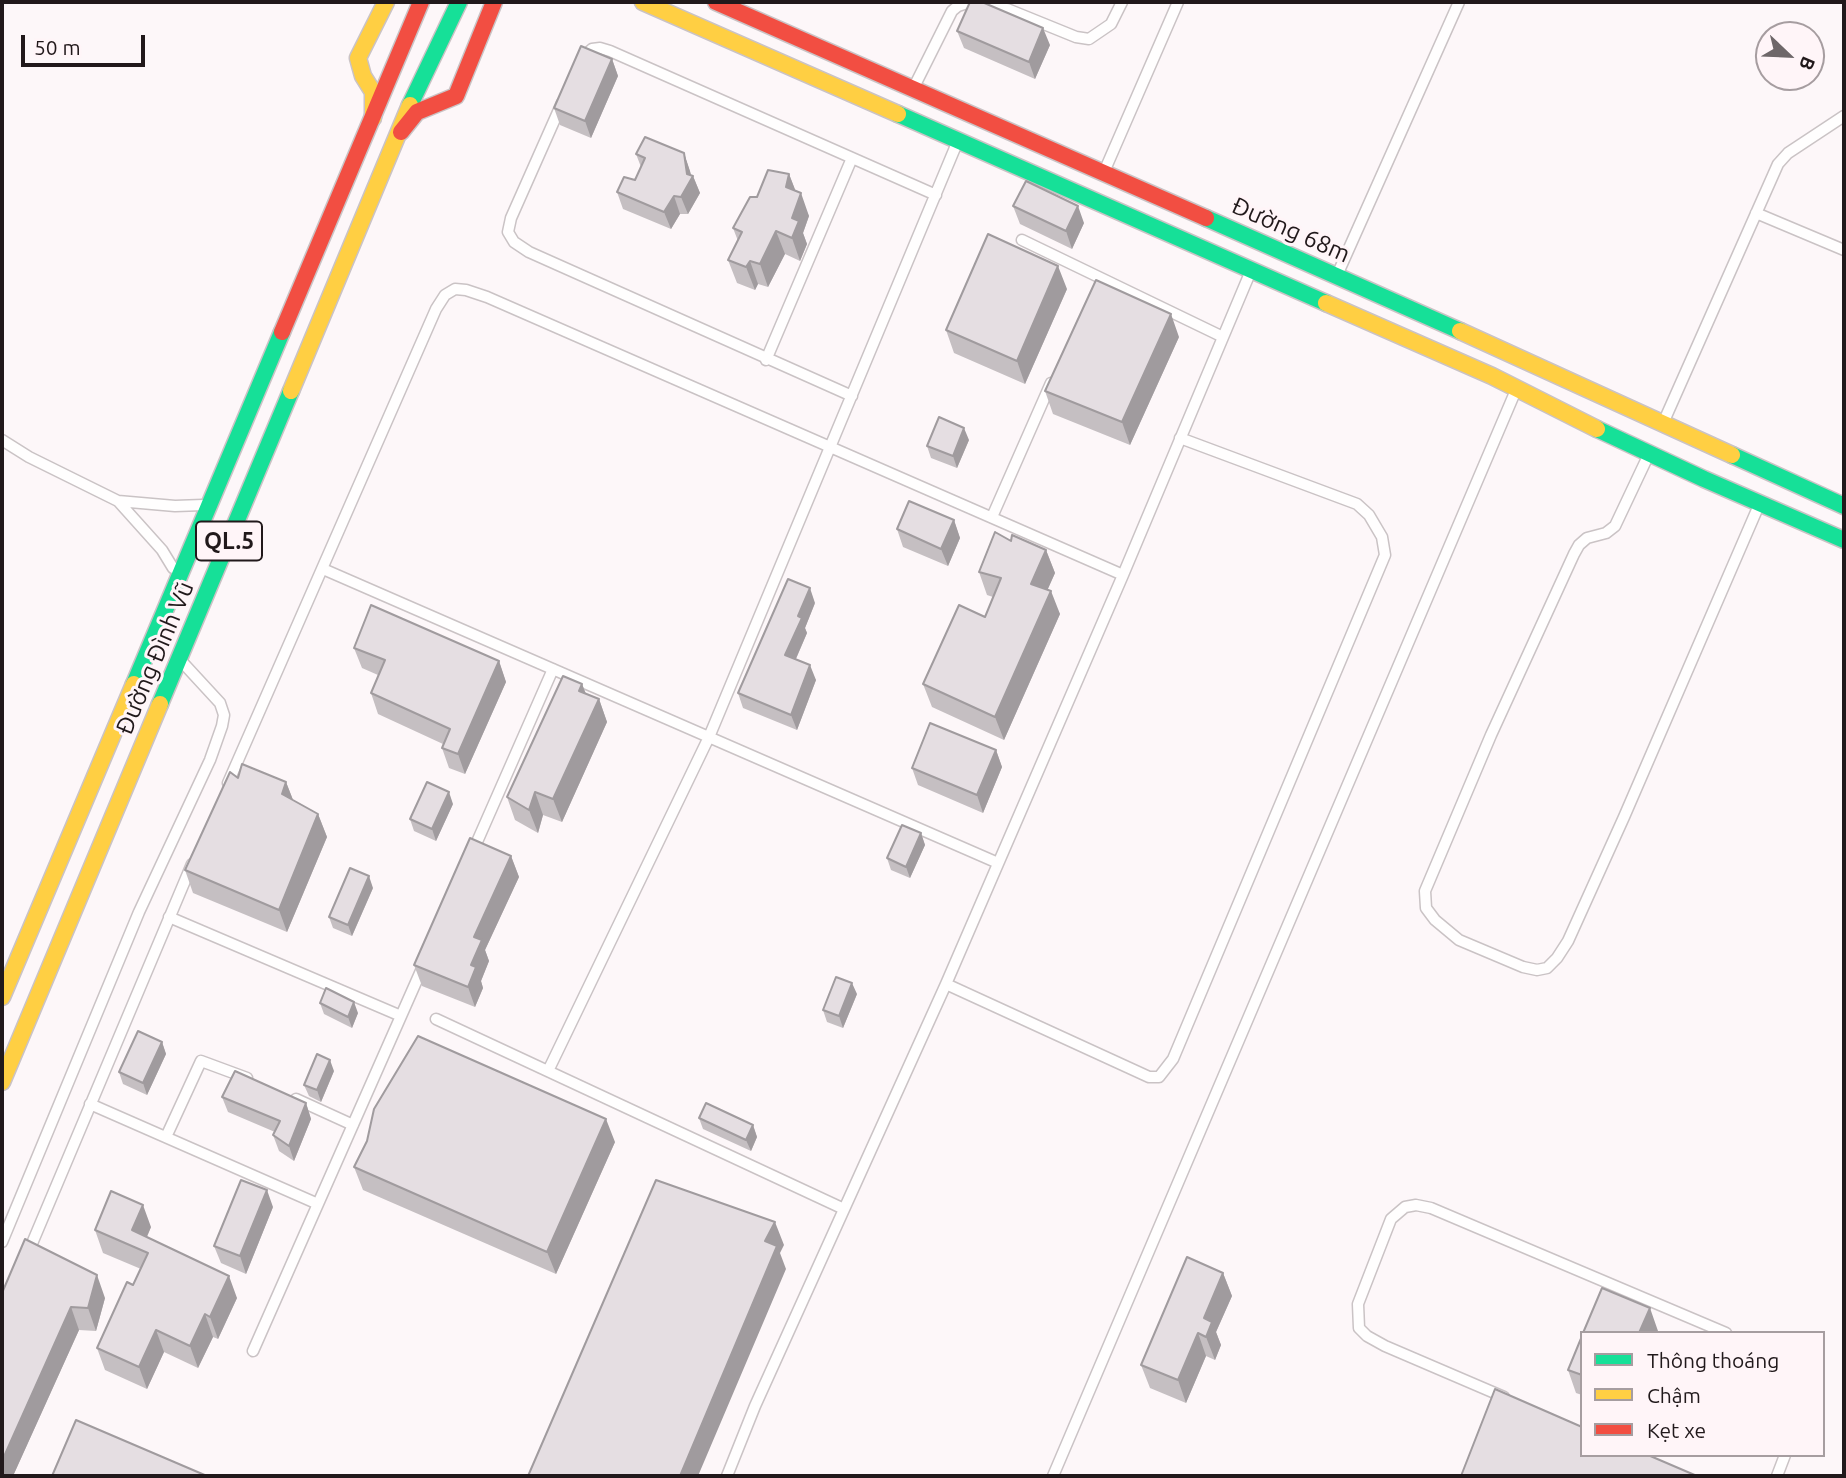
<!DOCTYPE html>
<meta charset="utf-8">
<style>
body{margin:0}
#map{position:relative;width:1846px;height:1478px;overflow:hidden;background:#fdf7f9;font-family:Ubuntu,sans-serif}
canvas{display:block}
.frame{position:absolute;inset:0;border:4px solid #21191b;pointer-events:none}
.legend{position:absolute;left:1580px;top:1331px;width:245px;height:126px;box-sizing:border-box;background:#fff5f8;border:2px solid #a69da0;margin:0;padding:9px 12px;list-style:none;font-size:21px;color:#21191b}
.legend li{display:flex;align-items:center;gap:14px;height:35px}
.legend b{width:35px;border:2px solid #a69da0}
.north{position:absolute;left:1755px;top:21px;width:70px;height:70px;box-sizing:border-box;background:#fff5f8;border:2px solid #a69da0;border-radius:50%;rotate:113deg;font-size:19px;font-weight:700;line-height:28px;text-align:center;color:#21191b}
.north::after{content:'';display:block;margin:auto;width:24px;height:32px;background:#6e6769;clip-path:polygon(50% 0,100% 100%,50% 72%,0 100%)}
.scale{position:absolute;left:21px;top:35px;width:124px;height:32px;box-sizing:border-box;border:4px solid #21191b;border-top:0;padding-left:9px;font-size:21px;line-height:24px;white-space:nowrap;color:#21191b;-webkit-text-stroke:5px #fff5f8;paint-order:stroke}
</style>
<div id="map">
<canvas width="1846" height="1478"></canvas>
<div class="frame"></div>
<ul class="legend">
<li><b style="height:9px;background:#16e098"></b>Thông thoáng</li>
<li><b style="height:9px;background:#ffcf43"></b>Chậm</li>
<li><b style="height:9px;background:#f24e42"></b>Kẹt xe</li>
</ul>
<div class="north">B</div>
<div class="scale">50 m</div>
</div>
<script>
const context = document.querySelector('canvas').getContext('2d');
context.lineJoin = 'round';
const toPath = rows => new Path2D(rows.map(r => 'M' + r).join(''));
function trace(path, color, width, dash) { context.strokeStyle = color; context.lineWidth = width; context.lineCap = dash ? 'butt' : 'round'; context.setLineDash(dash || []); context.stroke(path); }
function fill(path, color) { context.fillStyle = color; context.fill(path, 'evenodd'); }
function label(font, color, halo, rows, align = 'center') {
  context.font = font + ' Ubuntu,sans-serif'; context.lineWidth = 6; context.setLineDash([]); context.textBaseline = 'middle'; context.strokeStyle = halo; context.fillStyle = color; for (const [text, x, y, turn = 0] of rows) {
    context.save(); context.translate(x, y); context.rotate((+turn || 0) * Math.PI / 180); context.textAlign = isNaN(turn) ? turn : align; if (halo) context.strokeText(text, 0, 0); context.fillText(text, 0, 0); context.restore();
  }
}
const lane = toPath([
 [582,58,592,49,600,48,610,51,936,195],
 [915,85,952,11,958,6,967,3,981,3,1007,9,1076,37,1089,39,1111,24,1122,2],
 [562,103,511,218,508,232,514,242,529,252,852,396],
 [1104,172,1178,2],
 [1756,213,1844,250],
 [1022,240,1223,337],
 [1338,273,1459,2],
 [766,360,852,158],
 [1664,421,1778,164,1788,153,1844,116],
 [2,440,29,457,118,501,175,506,203,505],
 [1649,454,1615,526,1606,533,1587,538,1579,545,1574,554,1491,735,1425,891,1426,908,1435,920,1459,940,1523,967,1537,970,1547,968,1557,958,1568,941,1624,817,1759,505],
 [118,501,162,550,173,568],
 [992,517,1051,383],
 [323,569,998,863],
 [228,783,436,309,445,295,455,289,466,290,487,297,1123,575],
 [473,851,553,669],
 [169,917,401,1016],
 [946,984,1149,1077,1159,1077,1173,1059,1385,555,1382,537,1369,515,1357,504,1180,438],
 [436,1019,844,1209],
 [548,1071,709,737,957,143],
 [296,1099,353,1125],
 [90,1104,318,1204],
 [166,1137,201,1061,247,1078],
 [2,1242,139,912,210,760,222,726,224,715,220,703,184,664],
 [28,1253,192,864],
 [253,1351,424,964],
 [1504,1397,1385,1346,1367,1336,1359,1328,1358,1304,1391,1219,1405,1207,1416,1205,1431,1208,1726,1333],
 [727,1476,755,1406,946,984,1123,575,1250,273],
 [1053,1476,1516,390],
 [1777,1476,1785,1455]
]);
const fast = toPath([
 [410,105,459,2],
 [898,114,1326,303],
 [1206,218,1460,331],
 [1597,429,1704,479,1844,540],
 [1732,455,1844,506],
 [134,684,282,332],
 [160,704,291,391]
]);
const slow = toPath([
 [643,2,898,114],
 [373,118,373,92,363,76,358,58,386,2],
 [1326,303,1492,376,1597,429],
 [1460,331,1732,455],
 [291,391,410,105],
 [2,997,134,684],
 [2,1082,160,704]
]);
const jam = toPath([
 [716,2,1206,218],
 [401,132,417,112,456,96,494,2],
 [282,332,421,2]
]);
trace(lane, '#cac3c5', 13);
trace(fast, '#cac3c5', 19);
trace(slow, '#cac3c5', 19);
trace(jam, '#cac3c5', 19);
trace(lane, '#fffefe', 10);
trace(fast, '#16e098', 16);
trace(slow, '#ffcf43', 16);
trace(jam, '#f24e42', 16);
fill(toPath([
 [957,31,1050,45,1035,79,964,48],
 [612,59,618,76,591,138,560,125,554,108],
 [684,153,691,175,693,176,700,193,688,214,680,214,671,229,623,209,617,192,635,180,641,167,636,154],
 [789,174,795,190,809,216,803,233,807,244,800,261,785,254,768,287,758,284,755,290,737,283,728,260,738,241,733,228,757,197],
 [1013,206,1084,223,1072,249,1020,224],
 [1067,289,1025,384,954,353,946,330],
 [1179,337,1130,445,1053,414,1045,391],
 [969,440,957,468,931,458,927,446],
 [954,520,960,538,948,566,903,547,897,529],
 [1011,541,1046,550,1055,573,1047,590,1060,614,1004,740,932,707,923,684,985,617,993,597,987,595,979,572],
 [815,603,805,628,807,633,796,659,816,680,797,730,743,708,738,693],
 [354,648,499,661,506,682,465,774,449,768,442,748,443,744,378,714,371,693,378,675,362,668],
 [582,684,586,694,599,699,607,722,562,822,543,815,538,833,515,820,507,797],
 [996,750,1002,767,983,813,918,785,912,768],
 [238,778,286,782,293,800,318,814,327,837,287,932,193,893,185,870],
 [453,804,436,841,414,831,410,819],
 [921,833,925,845,910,878,891,870,887,858],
 [511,856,519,877,485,950,489,961,481,981,483,988,475,1007,422,986,414,965],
 [373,888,352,936,333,928,329,917],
 [857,994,843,1028,827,1022,823,1010],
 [320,1003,358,1013,352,1028,324,1014],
 [162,1042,166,1054,147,1095,123,1084,119,1072],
 [334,1071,321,1102,309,1096,304,1085],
 [222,1097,306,1103,311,1119,294,1161,279,1151,273,1135,275,1132,228,1112],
 [699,1118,753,1125,757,1137,751,1151,703,1129],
 [367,1141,615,1142,556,1274,363,1190,354,1167],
 [273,1207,246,1274,221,1263,214,1246],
 [151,1227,147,1237,237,1298,218,1339,213,1337,198,1368,164,1352,147,1389,105,1370,97,1348,133,1285,141,1269,103,1253,95,1230],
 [1223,1273,1232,1296,1216,1332,1221,1345,1215,1360,1206,1356,1186,1403,1150,1388,1141,1365],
 [2,1293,105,1298,96,1331,79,1330,13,1476,2,1476],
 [1582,1336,1582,1395,1576,1393,1568,1370]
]), '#c5bfc2');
fill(toPath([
 [1043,28,1050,45,1035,79,1029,62],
 [612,59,618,76,591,138,585,121],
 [684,153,690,171,692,179,693,176,700,193,688,214,681,197,687,174],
 [789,174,798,197,786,187],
 [801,193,809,216,803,233,807,244,800,261,792,238,792,218],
 [674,196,680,214,671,229,664,212],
 [1078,206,1084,223,1072,249,1066,231],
 [776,231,785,254,768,287,760,264],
 [750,261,758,284,755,290,746,267],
 [1058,266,1067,289,1025,384,1017,361],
 [1171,314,1179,337,1130,445,1122,422],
 [964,428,969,440,957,468,953,456],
 [954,520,960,538,948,566,941,549],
 [1046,550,1055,573,1040,607,1031,584],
 [810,588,815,603,805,628,807,633,791,670,785,655,798,616],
 [1051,591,1060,614,1004,740,995,717],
 [499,661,506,682,465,774,458,754],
 [810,665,816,680,797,730,791,715],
 [582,684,591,707,579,691],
 [599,699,607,722,562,822,553,799],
 [996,750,1002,767,983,813,977,795],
 [286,782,295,805,282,794],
 [449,792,453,804,436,841,432,829],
 [535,792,543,815,538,833,529,810],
 [318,814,327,837,287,932,279,910],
 [921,833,925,845,910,878,906,867],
 [511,856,519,877,485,950,489,961,481,981,483,988,475,1007,468,987,474,937],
 [369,876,373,888,352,936,348,925],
 [852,983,857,994,843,1028,839,1016],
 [354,1002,358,1013,352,1028,348,1017],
 [162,1042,166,1054,147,1095,143,1083],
 [330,1060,334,1071,321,1102,317,1090],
 [306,1103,311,1119,294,1161,289,1146],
 [606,1119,615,1142,556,1274,547,1252],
 [753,1125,757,1137,751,1151,746,1140],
 [267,1190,273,1207,246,1274,240,1256],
 [143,1205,151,1227,141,1250,132,1230],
 [775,1222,784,1245,780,1253,786,1269,698,1476,680,1476,765,1241],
 [1223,1273,1232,1296,1216,1332,1221,1345,1215,1360,1206,1337,1204,1318],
 [97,1275,105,1298,96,1331,88,1308],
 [229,1276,237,1298,218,1339,210,1317],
 [71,1307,79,1330,13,1476,2,1476,2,1461],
 [1650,1308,1658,1331,1657,1333,1639,1333],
 [205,1314,213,1337,198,1368,190,1346],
 [156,1330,164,1352,147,1389,139,1367],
 [1198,1333,1206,1356,1186,1403,1178,1380]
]), '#a09b9e');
const building = toPath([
 [970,2,982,2,1043,28,1029,62,957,31,970,2],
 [581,46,612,59,585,121,554,108,581,46],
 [645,137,684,153,687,174,693,176,681,197,674,196,664,212,617,192,624,177,635,180,645,158,636,154,645,137],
 [768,170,789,174,786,187,801,193,792,218,799,221,792,238,776,231,760,264,750,261,746,267,728,260,742,232,733,228,750,197,757,197,768,170],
 [1026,181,1078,206,1066,231,1013,206,1026,181],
 [988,234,1058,266,1017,361,946,330,988,234],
 [1096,280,1171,314,1122,422,1045,391,1096,280],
 [939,417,964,428,953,456,927,446,939,417],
 [909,501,954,520,941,549,897,529,909,501],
 [995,532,1011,541,1012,535,1046,550,1031,584,1051,591,995,717,923,684,959,605,985,617,1001,578,979,572,995,532],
 [788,579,810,588,798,616,802,618,785,655,810,665,791,715,738,693,788,579],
 [371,605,499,661,458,754,442,748,450,729,371,693,385,660,354,648,371,605],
 [563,676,582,684,579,691,599,699,553,799,535,792,529,810,507,797,563,676],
 [930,723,996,750,977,795,912,768,930,723],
 [242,764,286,782,282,794,318,814,279,910,185,870,230,772,238,778,242,764],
 [427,782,449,792,432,829,410,819,427,782],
 [902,825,921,833,906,867,887,858,902,825],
 [470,838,511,856,474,937,482,940,471,965,476,967,468,987,414,965,470,838],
 [350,868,369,876,348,925,329,917,350,868],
 [836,977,852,983,839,1016,823,1010,836,977],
 [326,988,354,1002,348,1017,320,1003,326,988],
 [138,1031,162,1042,143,1083,119,1072,138,1031],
 [418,1036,606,1119,547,1252,354,1167,367,1141,374,1109,418,1036],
 [317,1054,330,1060,317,1090,304,1085,317,1054],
 [235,1071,306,1103,289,1146,273,1135,280,1121,222,1097,235,1071],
 [706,1103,753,1125,746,1140,699,1118,706,1103],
 [241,1180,267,1190,240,1256,214,1246,241,1180],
 [656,1180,775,1222,765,1241,777,1246,680,1476,528,1476,656,1180],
 [111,1191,143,1205,132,1230,229,1276,210,1317,205,1314,190,1346,156,1330,139,1367,97,1348,127,1282,133,1285,148,1253,95,1230,111,1191],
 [25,1239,97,1275,88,1308,71,1307,2,1461,2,1293,25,1239],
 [1187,1257,1223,1273,1204,1318,1212,1322,1206,1337,1198,1333,1178,1380,1141,1365,1187,1257],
 [1602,1288,1650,1308,1639,1333,1583,1333,1602,1288],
 [1582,1336,1582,1375,1568,1370,1582,1336],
 [1495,1389,1582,1427,1582,1455,1648,1455,1697,1476,1461,1476,1495,1389],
 [76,1420,207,1476,52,1476,76,1420]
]);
fill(building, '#e5dee2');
trace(building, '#a09b9e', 2);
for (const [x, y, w] of [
 [229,541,66]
]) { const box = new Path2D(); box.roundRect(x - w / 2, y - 19.5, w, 39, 5); context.fillStyle = '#fff5f8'; context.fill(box); trace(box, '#21191b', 2); }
label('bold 23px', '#21191b', null, [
 ["QL.5",229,541]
]);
label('24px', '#21191b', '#fff5f8', [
 ["Đường 68m",1291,230,24],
 ["Đường Đình Vũ",155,658,-67]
]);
</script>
